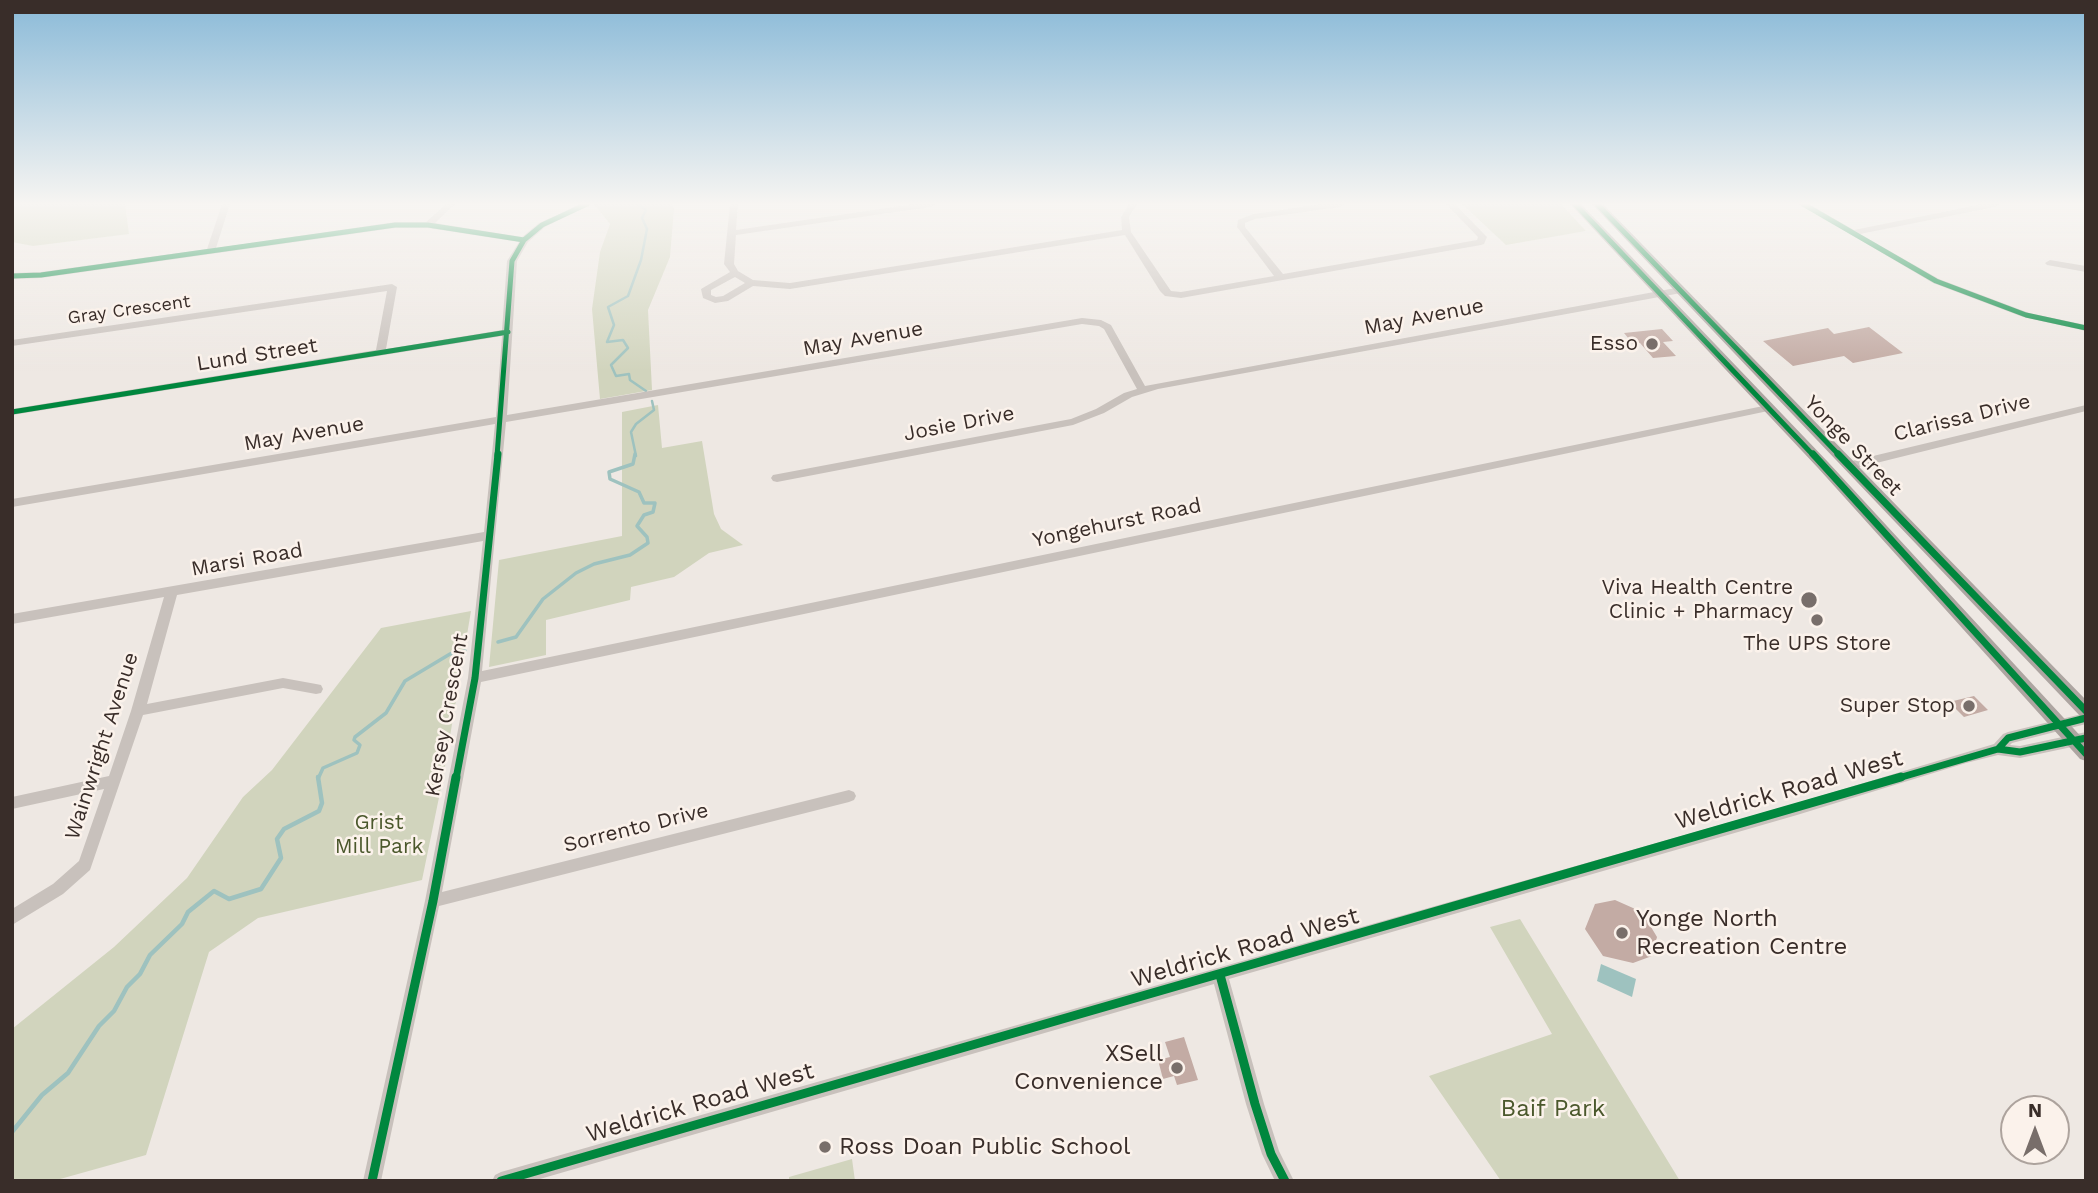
<!DOCTYPE html>
<style>
body{margin:0}
#map{position:relative;width:2098px;height:1193px;overflow:hidden;background:#eee8e3;font-family:"Work Sans",sans-serif}
canvas{display:block}
.frame{position:absolute;inset:0;border:14px solid #392d29;pointer-events:none}
.north{position:absolute;left:2000px;top:1095px;width:70px;height:70px;box-sizing:border-box;background:#fbf2eb;border:2px solid #ada39d;border-radius:50%;rotate:0deg;font-size:19px;font-weight:700;line-height:28px;text-align:center;color:#392d29}
.north::after{content:'';display:block;margin:auto;width:24px;height:32px;background:#786e6a;clip-path:polygon(50% 0,100% 100%,50% 72%,0 100%)}
</style>
<div id="map">
<canvas width="2098" height="1193"></canvas>
<div class="frame"></div>
<div class="north">N</div>
</div>
<script>
const context = document.querySelector('canvas').getContext('2d');
context.lineJoin = 'round';
function fill(path, color) { context.fillStyle = color; context.fill(path, 'evenodd'); }
const toPath = rows => new Path2D(rows.map(r => 'M' + r).join(''));
function trace(path, color, width, dash) { context.strokeStyle = color; context.lineWidth = width; context.lineCap = dash ? 'butt' : 'round'; context.setLineDash(dash || []); context.stroke(path); }
function label(font, color, halo, rows, align = 'center') {
  context.font = font + ' "Work Sans",sans-serif'; context.lineWidth = 5; context.setLineDash([]); context.textBaseline = 'middle'; context.strokeStyle = halo; context.fillStyle = color; for (const [text, x, y, turn = 0] of rows) {
    context.save(); context.translate(x, y); context.rotate((+turn || 0) * Math.PI / 180); context.textAlign = isNaN(turn) ? turn : align; if (halo) context.strokeText(text, 0, 0); context.fillText(text, 0, 0); context.restore();
  }
}
fill(toPath([
 [12,204,125,204,129,234,33,246,12,242],
 [594,204,672,204,674,209,670,257,648,310,652,390,600,399,592,309,600,252,610,224],
 [1462,204,1561,204,1586,231,1506,245],
 [658,405,662,448,702,441,714,514,721,529,743,545,709,553,674,577,631,587,630,600,546,620,546,655,489,667,499,560,622,536,622,412],
 [471,611,443,778,422,880,258,918,209,952,146,1155,53,1181,12,1181,12,1029,114,947,187,878,243,797,272,770,381,628],
 [1520,919,1680,1181,1501,1181,1429,1076,1552,1034,1490,927],
 [852,1159,855,1181,789,1181,789,1177]
]), '#d1d4bd');
fill(toPath([
 [1601,964,1636,979,1632,997,1597,981]
]), '#9ec2bf');
trace(toPath([
 [638,204,646,210,642,218,647,229,641,260,628,296,608,307,614,325,607,342,623,340,628,348,611,365,616,376,629,374,630,380,646,391],
 [636,456,631,432,636,424,654,410,652,401]
]), '#9ec2bf', 2.5);
trace(toPath([
 [498,642,516,637,543,599,576,573,594,564,630,555,648,543,647,537,637,526,644,515,653,512,655,503,644,503,639,492,610,479,609,472,633,464,635,454],
 [318,779,323,768,357,753,360,745,354,740,355,737,386,713,405,681,450,654,465,651]
]), '#9ec2bf', 3.5);
trace(toPath([
 [12,1132,42,1095,68,1073,99,1026,114,1011,127,987,140,974,150,955,182,924,188,912,214,891,229,899,261,889,281,858,277,839,284,829,319,811,322,803,318,777]
]), '#9ec2bf', 4.5);
fill(toPath([
 [1869,327,1903,353,1853,363,1844,356,1793,366,1763,341,1828,328,1834,334],
 [1662,329,1673,341,1663,342,1676,356,1653,358,1640,343,1633,344,1624,333],
 [1974,696,1988,710,1964,717,1949,702],
 [1615,900,1642,912,1657,937,1652,956,1633,963,1603,956,1585,929,1595,904],
 [1184,1037,1198,1080,1177,1085,1174,1076,1163,1079,1158,1060,1170,1057,1165,1042]
]), '#c3aba4');
fill(toPath([
 [222,204,230,204,216,248,395,222,426,222,446,204,455,204,435,223,522,237,539,223,580,204,591,204,545,227,528,242,517,261,507,415,1082,318,1101,320,1111,325,1145,386,1681,287,1686,290,1681,293,1158,389,1132,397,1104,413,1073,425,777,482,773,481,771,478,773,475,1071,419,1096,409,1124,393,1137,389,1104,329,1099,326,1082,324,506,422,482,671,1768,405,1773,408,1768,411,481,682,442,892,849,790,854,792,856,796,854,800,849,802,439,906,381,1181,363,1181,425,901,468,678,483,541,177,595,147,704,283,678,316,684,321,685,323,689,321,693,316,694,283,688,143,715,90,870,63,894,12,925,12,909,53,884,79,861,104,789,12,809,12,797,109,776,131,711,164,597,12,624,12,614,484,532,495,424,12,507,12,499,496,417,502,336,12,415,12,409,376,350,387,291,12,346,12,340,392,284,397,287,386,349,502,330,507,261,519,242,428,228,395,228,41,278,12,279,12,273,41,272,207,249,222,204],
 [730,204,738,204,736,230,914,204,935,204,931,207,736,235,734,264,738,271,753,280,790,283,1122,230,1121,217,1129,204,1137,204,1129,217,1131,232,1171,291,1181,292,1274,276,1237,227,1238,220,1253,214,1323,204,1344,204,1340,207,1255,219,1245,223,1245,227,1283,274,1477,240,1478,237,1446,204,1455,204,1487,237,1484,244,1481,245,1181,298,1165,296,1160,291,1125,235,790,289,753,286,728,301,715,303,703,298,701,289,730,272,724,264,730,204],
 [735,277,745,283,723,296,716,297,711,295,711,290,735,277],
 [1799,204,1809,204,1854,230,1982,204,1999,204,1995,207,1860,234,1939,279,2029,313,2086,325,2086,331,2023,317,1933,283,1799,204],
 [2050,260,2086,266,2086,272,2047,265,2045,263,2050,260],
 [2086,405,2086,411,1848,470,1843,466,1848,462,2086,405],
 [2086,713,2086,724,2012,743,2010,745,2020,746,2086,732,2086,744,2020,758,1998,755,1966,763,1797,815,1229,979,1264,1104,1279,1151,1294,1181,1275,1181,1262,1154,1246,1104,1214,984,533,1181,492,1181,495,1175,501,1172,1797,803,1994,744,2003,734,2008,732,2086,713]
]), '#c8c1bc');
fill(toPath([
 [1570,204,1581,204,1828,462,2086,742,2086,761,2080,759,1818,468,1570,204],
 [1592,204,1603,204,2086,700,2086,718,2080,716,1592,204]
]), '#ada5a1');
trace(toPath([
 [1575,204,1814,456],
 [1597,204,1840,456],
 [1803,204,1936,281,2026,315,2086,328],
 [12,276,41,275,395,225,428,225,524,240],
 [12,412,508,332],
 [497,456,512,261,524,240,542,225,587,204]
]), '#00873e', 5);
trace(toPath([
 [1813,454,2086,754],
 [1838,454,2086,711],
 [1998,749,2008,738,2086,718],
 [456,779,475,678,498,454],
 [1895,779,1998,749,2020,752,2086,738]
]), '#00873e', 7);
trace(toPath([
 [1220,975,1255,1104,1271,1154,1285,1181],
 [372,1181,433,901,456,777],
 [501,1181,1901,777]
]), '#00873e', 9);
const sky = context.createLinearGradient(0, 0, 0, 371);
sky.addColorStop(0, '#8abad8');
sky.addColorStop(0.55, '#f7f5f2');
sky.addColorStop(1, '#f7f5f200');
context.fillStyle = sky;
context.fillRect(0, 0, 2098, 371);
for (const [x, y, r, color] of [
 [1652,344,7,"#786e6a"],
 [1809,600,9,"#786e6a"],
 [1817,620,7,"#786e6a"],
 [1969,706,7,"#786e6a"],
 [1622,933,7,"#786e6a"],
 [1177,1068,7,"#786e6a"],
 [825,1147,7,"#786e6a"]
]) { const dot = new Path2D(); dot.arc(x, y, r, 0, 2 * Math.PI); context.fillStyle = color; context.fill(dot); trace(dot, '#fbf2eb', 2.5); }
label('18px', '#392d29', '#fbf2eb', [
 ["Gray Crescent",129,310,-8]
]);
label('21px', '#392d29', '#fbf2eb', [
 ["May Avenue",1424,317,-11],
 ["May Avenue",863,339,-10],
 ["Lund Street",257,355,-9],
 ["Clarissa Drive",1962,418,-14],
 ["Josie Drive",959,424,-11],
 ["May Avenue",304,434,-10],
 ["Yonge Street",1853,446,46],
 ["Yongehurst Road",1117,523,-12],
 ["Marsi Road",247,560,-10],
 ["Kersey Crescent",447,715,-80],
 ["Wainwright Avenue",102,746,-72],
 ["Sorrento Drive",636,828,-14]
]);
label('21px', '#392d29', '#fbf2eb', [
 ["Esso",1638,344],
 ["Viva Health Centre",1793,588],
 ["Clinic + Pharmacy",1793,612],
 ["The UPS Store",1817,644,"center"],
 ["Super Stop",1955,706]
], 'right');
label('21px', '#4b582c', '#fbf2eb', [
 ["Grist",379,823],
 ["Mill Park",379,847]
]);
label('24px', '#392d29', '#fbf2eb', [
 ["Weldrick Road West",1789,790,-16],
 ["Weldrick Road West",1245,948,-16],
 ["Weldrick Road West",700,1103,-16]
]);
label('24px', '#392d29', '#fbf2eb', [
 ["Yonge North",1636,919],
 ["Recreation Centre",1636,947],
 ["XSell",1163,1054,"right"],
 ["Convenience",1163,1082,"right"],
 ["Ross Doan Public School",839,1147]
], 'left');
label('24px', '#4b582c', '#fbf2eb', [
 ["Baif Park",1553,1109]
]);
</script>
